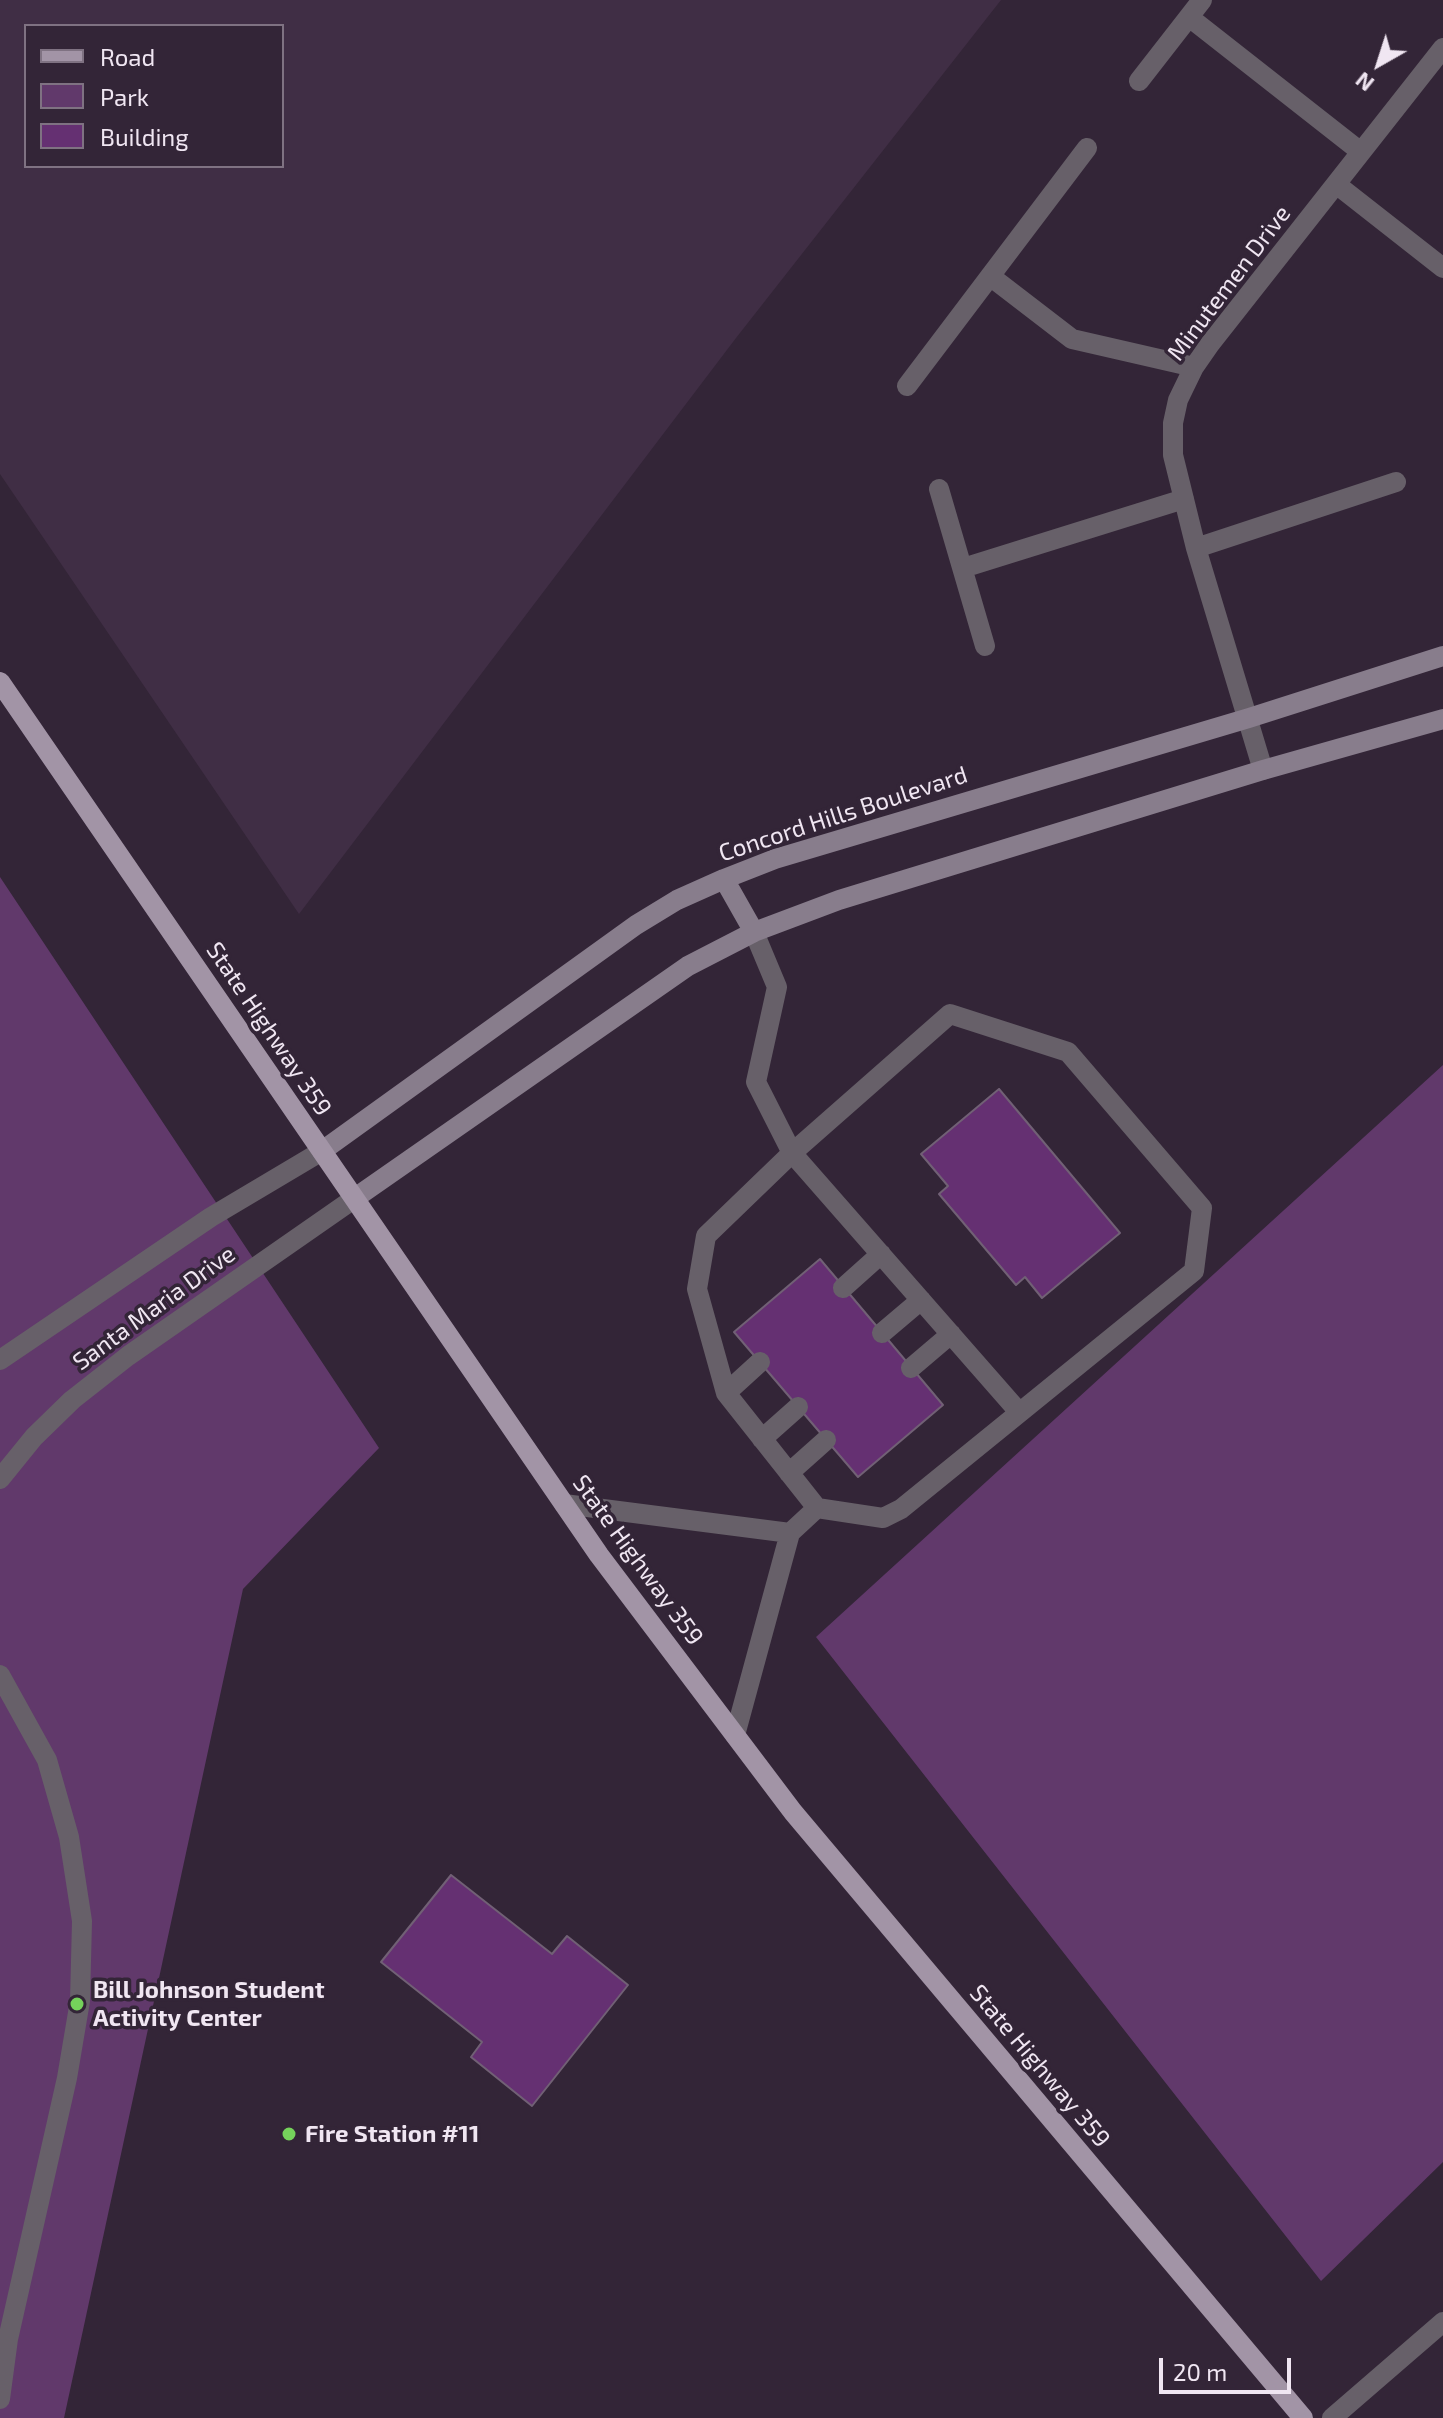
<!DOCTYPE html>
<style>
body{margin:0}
#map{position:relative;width:1443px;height:2418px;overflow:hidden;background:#332537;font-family:"Exo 2",sans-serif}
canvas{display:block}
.legend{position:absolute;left:24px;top:24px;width:260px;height:144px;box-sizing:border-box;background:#332537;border:2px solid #7f7282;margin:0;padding:10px 14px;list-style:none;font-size:24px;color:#f0e6f2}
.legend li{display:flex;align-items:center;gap:16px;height:40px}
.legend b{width:40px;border:2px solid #7f7282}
.north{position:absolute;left:1339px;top:24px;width:80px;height:80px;-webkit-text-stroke:6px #332537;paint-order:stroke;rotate:219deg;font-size:22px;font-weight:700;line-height:32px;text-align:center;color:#f0e6f2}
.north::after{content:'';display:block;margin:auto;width:28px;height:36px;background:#f0e6f2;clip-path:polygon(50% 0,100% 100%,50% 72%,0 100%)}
.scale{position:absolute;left:1159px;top:2358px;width:132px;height:36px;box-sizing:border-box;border:4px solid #f0e6f2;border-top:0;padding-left:10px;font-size:24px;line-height:28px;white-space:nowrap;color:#f0e6f2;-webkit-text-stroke:6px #332537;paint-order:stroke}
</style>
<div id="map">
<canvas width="1443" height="2418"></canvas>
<ul class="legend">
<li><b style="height:10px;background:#a294a6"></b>Road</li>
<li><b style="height:22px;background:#61396b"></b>Park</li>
<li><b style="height:22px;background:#653072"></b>Building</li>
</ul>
<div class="north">N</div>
<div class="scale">20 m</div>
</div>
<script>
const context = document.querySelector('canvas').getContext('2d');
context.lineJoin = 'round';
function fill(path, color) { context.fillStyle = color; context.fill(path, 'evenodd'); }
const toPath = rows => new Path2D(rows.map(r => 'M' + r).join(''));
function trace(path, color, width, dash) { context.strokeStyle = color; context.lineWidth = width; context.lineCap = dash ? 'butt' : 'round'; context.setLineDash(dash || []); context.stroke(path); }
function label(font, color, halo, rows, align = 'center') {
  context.font = font + ' "Exo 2",sans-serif'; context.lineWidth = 7; context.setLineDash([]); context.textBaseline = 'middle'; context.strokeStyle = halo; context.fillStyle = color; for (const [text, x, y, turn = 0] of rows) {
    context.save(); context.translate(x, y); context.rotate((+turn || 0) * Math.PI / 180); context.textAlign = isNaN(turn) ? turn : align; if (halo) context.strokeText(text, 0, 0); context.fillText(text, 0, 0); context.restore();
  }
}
fill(toPath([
 [0,0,1001,0,736,338,299,914,0,474],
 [26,26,282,26,282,166,26,166]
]), '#402e45');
fill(toPath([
 [0,877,379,1448,243,1589,64,2418,0,2418],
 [1443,1065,1443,2162,1321,2281,816,1637]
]), '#61396b');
const building = toPath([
 [999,1089,1120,1233,1042,1298,1025,1277,1016,1285,939,1194,948,1186,921,1154,999,1089],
 [820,1259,943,1405,858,1477,734,1332,820,1259],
 [451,1875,552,1954,567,1936,628,1985,532,2106,471,2057,482,2042,381,1962,451,1875]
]);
fill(building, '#653072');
trace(building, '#716075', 2);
trace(toPath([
 [754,932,777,987,756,1082,792,1153,706,1236,697,1289,726,1393,817,1508,883,1518,901,1509,1194,1271,1202,1208,1068,1052,950,1014,792,1153,1019,1412],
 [843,1288,881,1254],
 [882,1333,921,1300],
 [911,1368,951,1334],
 [726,1393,760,1362],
 [762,1439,798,1407],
 [789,1473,826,1440],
 [564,1504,790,1533],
 [0,1675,47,1760,69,1837,82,1921,80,2001,67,2078,8,2339,0,2399],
 [735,1735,790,1533,817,1508],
 [1332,2418,1443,2322]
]), '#676069', 20);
trace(toPath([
 [1189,17,1361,152],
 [1139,81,1202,0],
 [1336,184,1443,268],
 [990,276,1072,339,1194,367],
 [907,386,1087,148],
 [939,489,985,646],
 [1196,548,1396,482],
 [963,568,1184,499],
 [1263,770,1196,548,1173,455,1173,423,1178,400,1194,367,1210,344,1443,48],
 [0,1360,211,1217,322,1151],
 [0,1479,34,1437,72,1400,128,1356,355,1198]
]), '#676069', 20);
trace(toPath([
 [724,879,754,932],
 [322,1151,636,925,677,900,724,879,775,859,1249,718,1443,656],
 [355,1198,688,966,754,932,839,900,1263,770,1443,719]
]), '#887d8c', 20);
trace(toPath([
 [0,682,599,1555,793,1812,1303,2418]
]), '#a294a6', 20);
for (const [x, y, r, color] of [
 [77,2004,8,"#75d25b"],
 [289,2134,8,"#75d25b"]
]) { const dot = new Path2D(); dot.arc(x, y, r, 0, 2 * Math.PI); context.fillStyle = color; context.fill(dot); trace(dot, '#332537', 3); }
label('24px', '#f0e6f2', '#332537', [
 ["Minutemen Drive",1229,283,-53],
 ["Concord Hills Boulevard",843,814,-18],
 ["State Highway 359",269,1029,56],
 ["Santa Maria Drive",154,1308,-36],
 ["State Highway 359",638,1560,54],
 ["State Highway 359",1040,2066,50]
]);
label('bold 24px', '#f0e6f2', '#332537', [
 ["Bill Johnson Student",93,1990],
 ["Activity Center",93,2018],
 ["Fire Station #11",305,2134]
], 'left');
</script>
